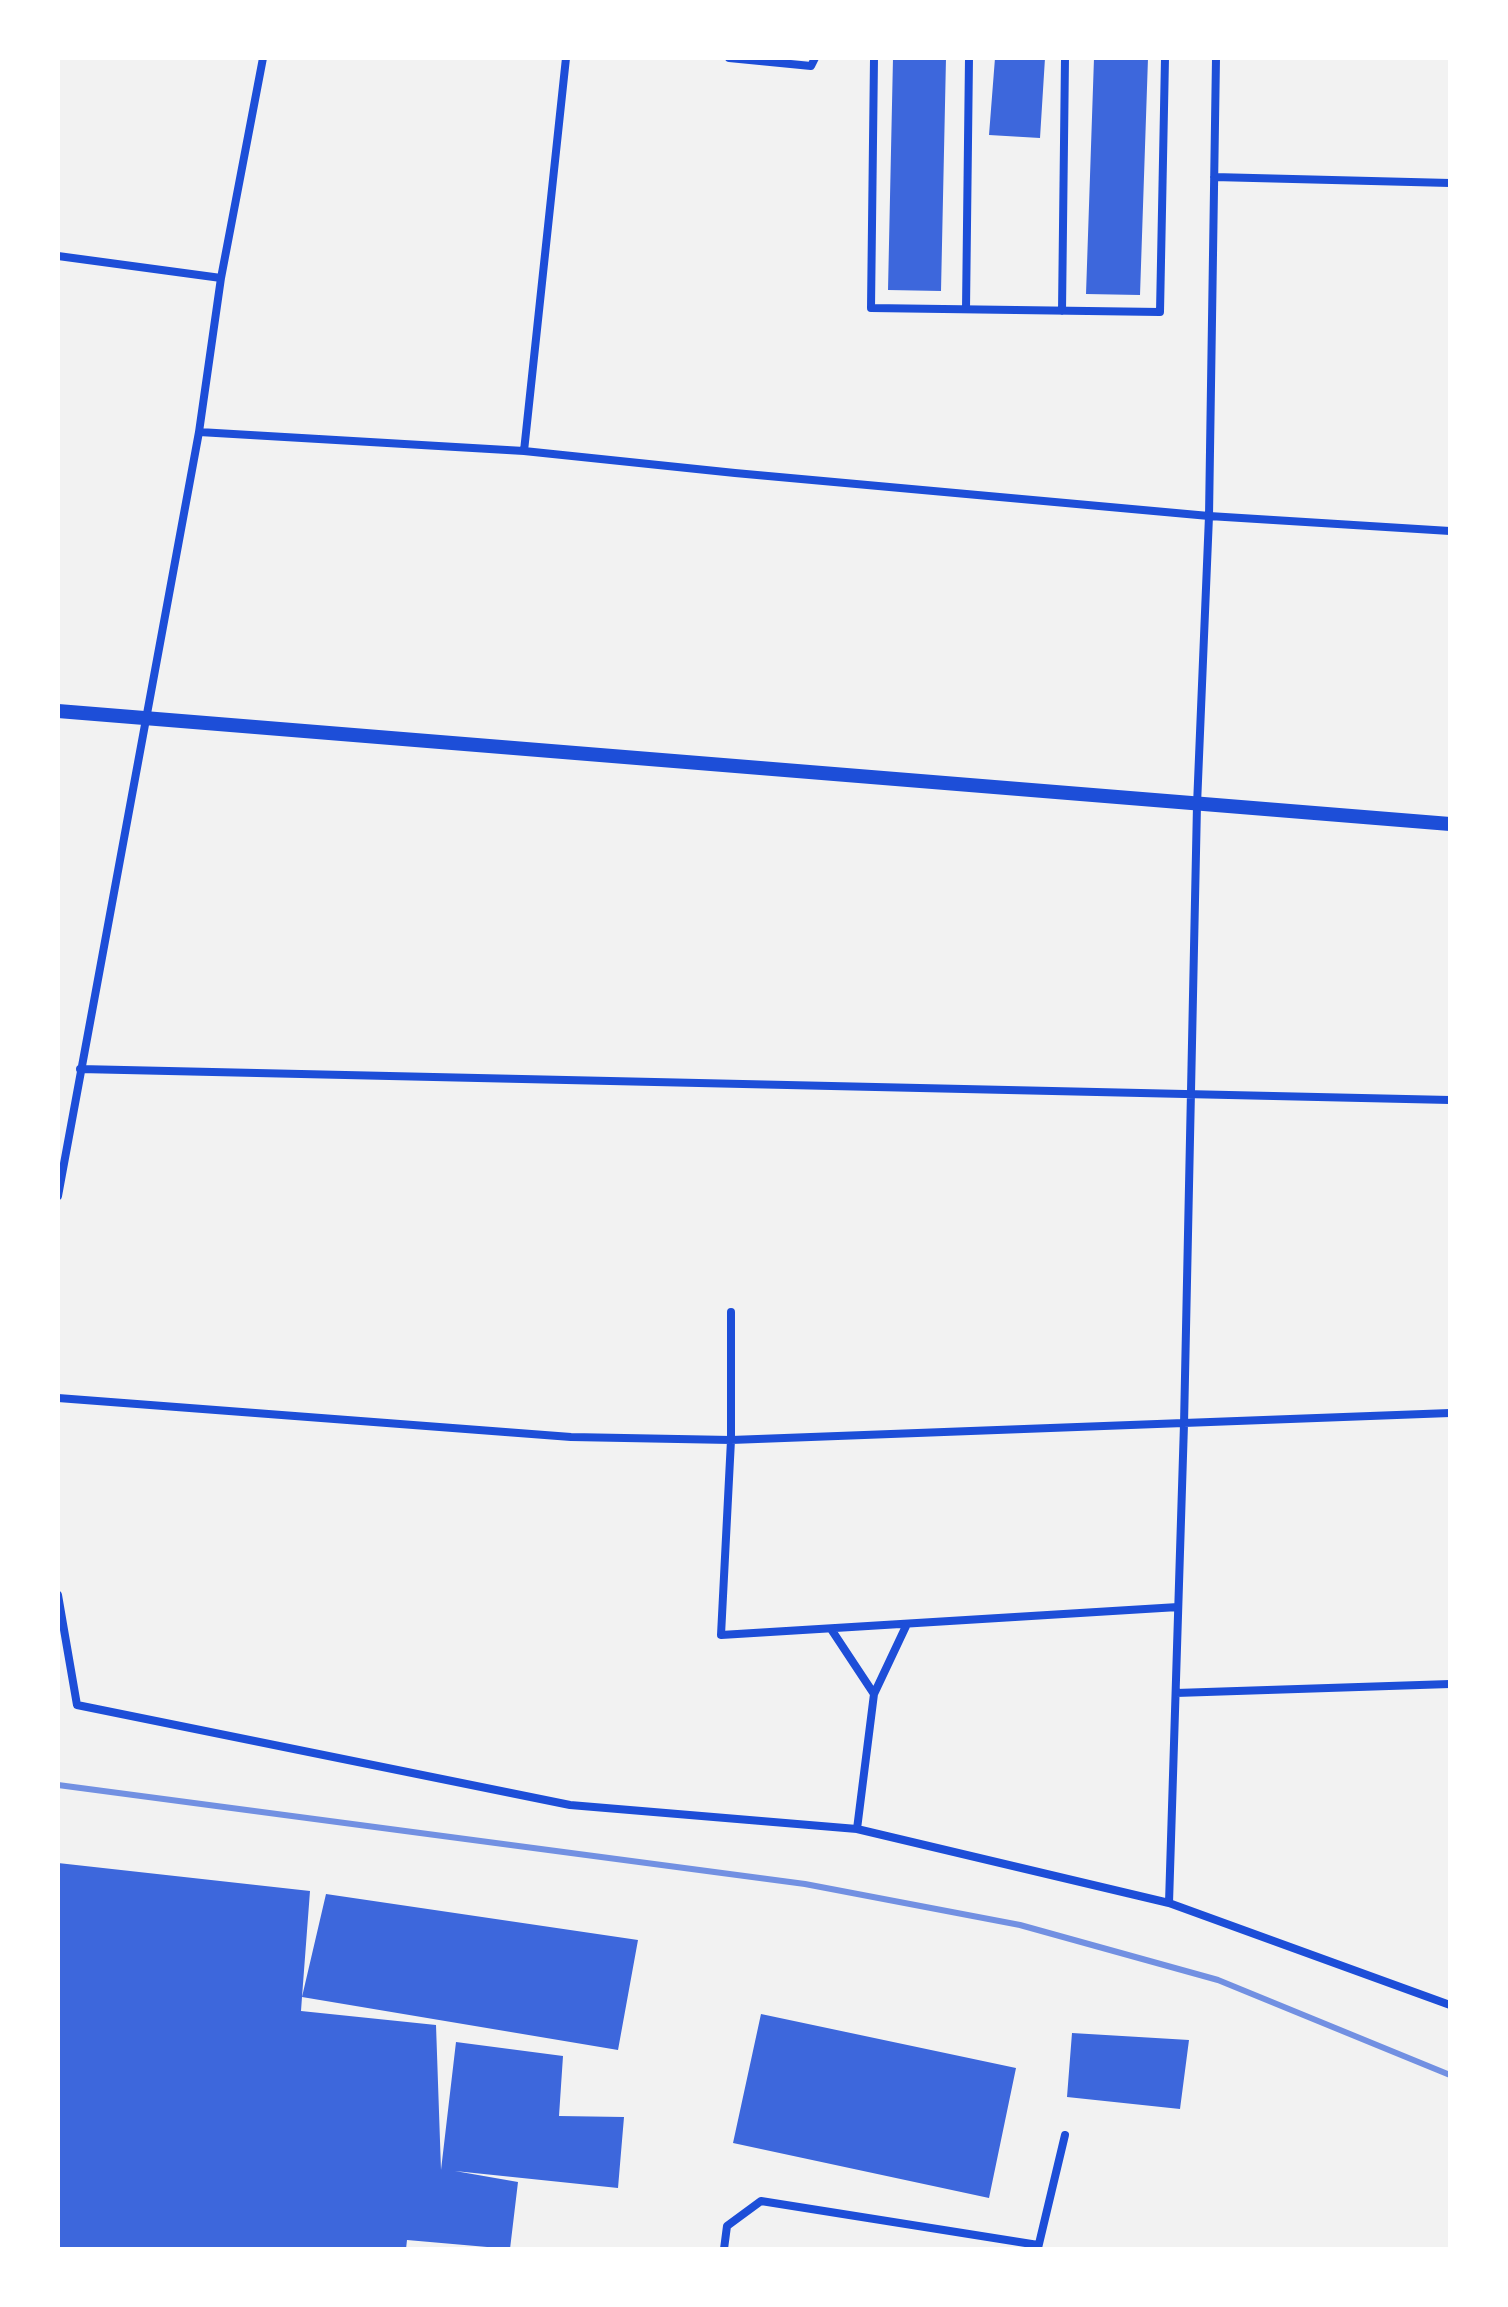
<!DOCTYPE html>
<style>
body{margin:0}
#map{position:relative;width:1508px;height:2307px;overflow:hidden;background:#f2f2f2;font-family:Manrope,sans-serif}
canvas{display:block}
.frame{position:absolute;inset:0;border:60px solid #fff;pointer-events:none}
</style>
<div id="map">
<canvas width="1508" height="2307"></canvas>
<div class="frame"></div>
</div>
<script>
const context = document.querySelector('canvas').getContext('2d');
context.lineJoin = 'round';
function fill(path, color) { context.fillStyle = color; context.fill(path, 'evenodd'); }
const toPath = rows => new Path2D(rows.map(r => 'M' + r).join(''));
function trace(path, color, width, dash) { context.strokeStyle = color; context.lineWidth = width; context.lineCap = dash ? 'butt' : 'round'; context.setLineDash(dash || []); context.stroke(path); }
fill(toPath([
 [893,58,946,58,941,291,888,290],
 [995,58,1045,58,1040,138,989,135],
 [1094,58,1148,58,1140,295,1086,294],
 [58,1863,310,1891,302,1997,326,1894,638,1940,618,2050,302,1997,301,2011,436,2025,441,2170,456,2042,563,2056,559,2116,624,2117,618,2188,455,2171,518,2182,510,2249,407,2240,406,2249,58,2249],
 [761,2014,1016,2068,989,2198,733,2143],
 [1072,2033,1189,2040,1180,2109,1067,2097]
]), '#3d67dc');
trace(toPath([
 [729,58,811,66,815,58],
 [874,58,871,308,1160,312,1165,58],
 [1214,177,1450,183],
 [58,256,221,278],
 [966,309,969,58],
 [1062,311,1065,58],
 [199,432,524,451,735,473,1209,516,1450,531],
 [524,451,566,58],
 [80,1069,1450,1100],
 [58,1196,199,432,221,278,263,58],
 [731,1312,731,1440,721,1635,1178,1607],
 [58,1398,571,1437,731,1440,1450,1413],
 [58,1595,77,1705,570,1805,857,1829,1169,1903,1450,2005],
 [831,1629,874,1694,907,1624],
 [1176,1693,1450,1684],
 [857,1829,874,1694],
 [1169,1903,1184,1424,1197,805,1209,516,1216,58],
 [1038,2248,1065,2135],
 [724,2249,727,2226,761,2201,1038,2245]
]), '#1d4ed8', 8);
trace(toPath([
 [58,711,1450,824]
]), '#1d4ed8', 14);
trace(toPath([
 [58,1785,805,1884,1020,1925,1218,1980,1450,2075]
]), '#7290e2', 6);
</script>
